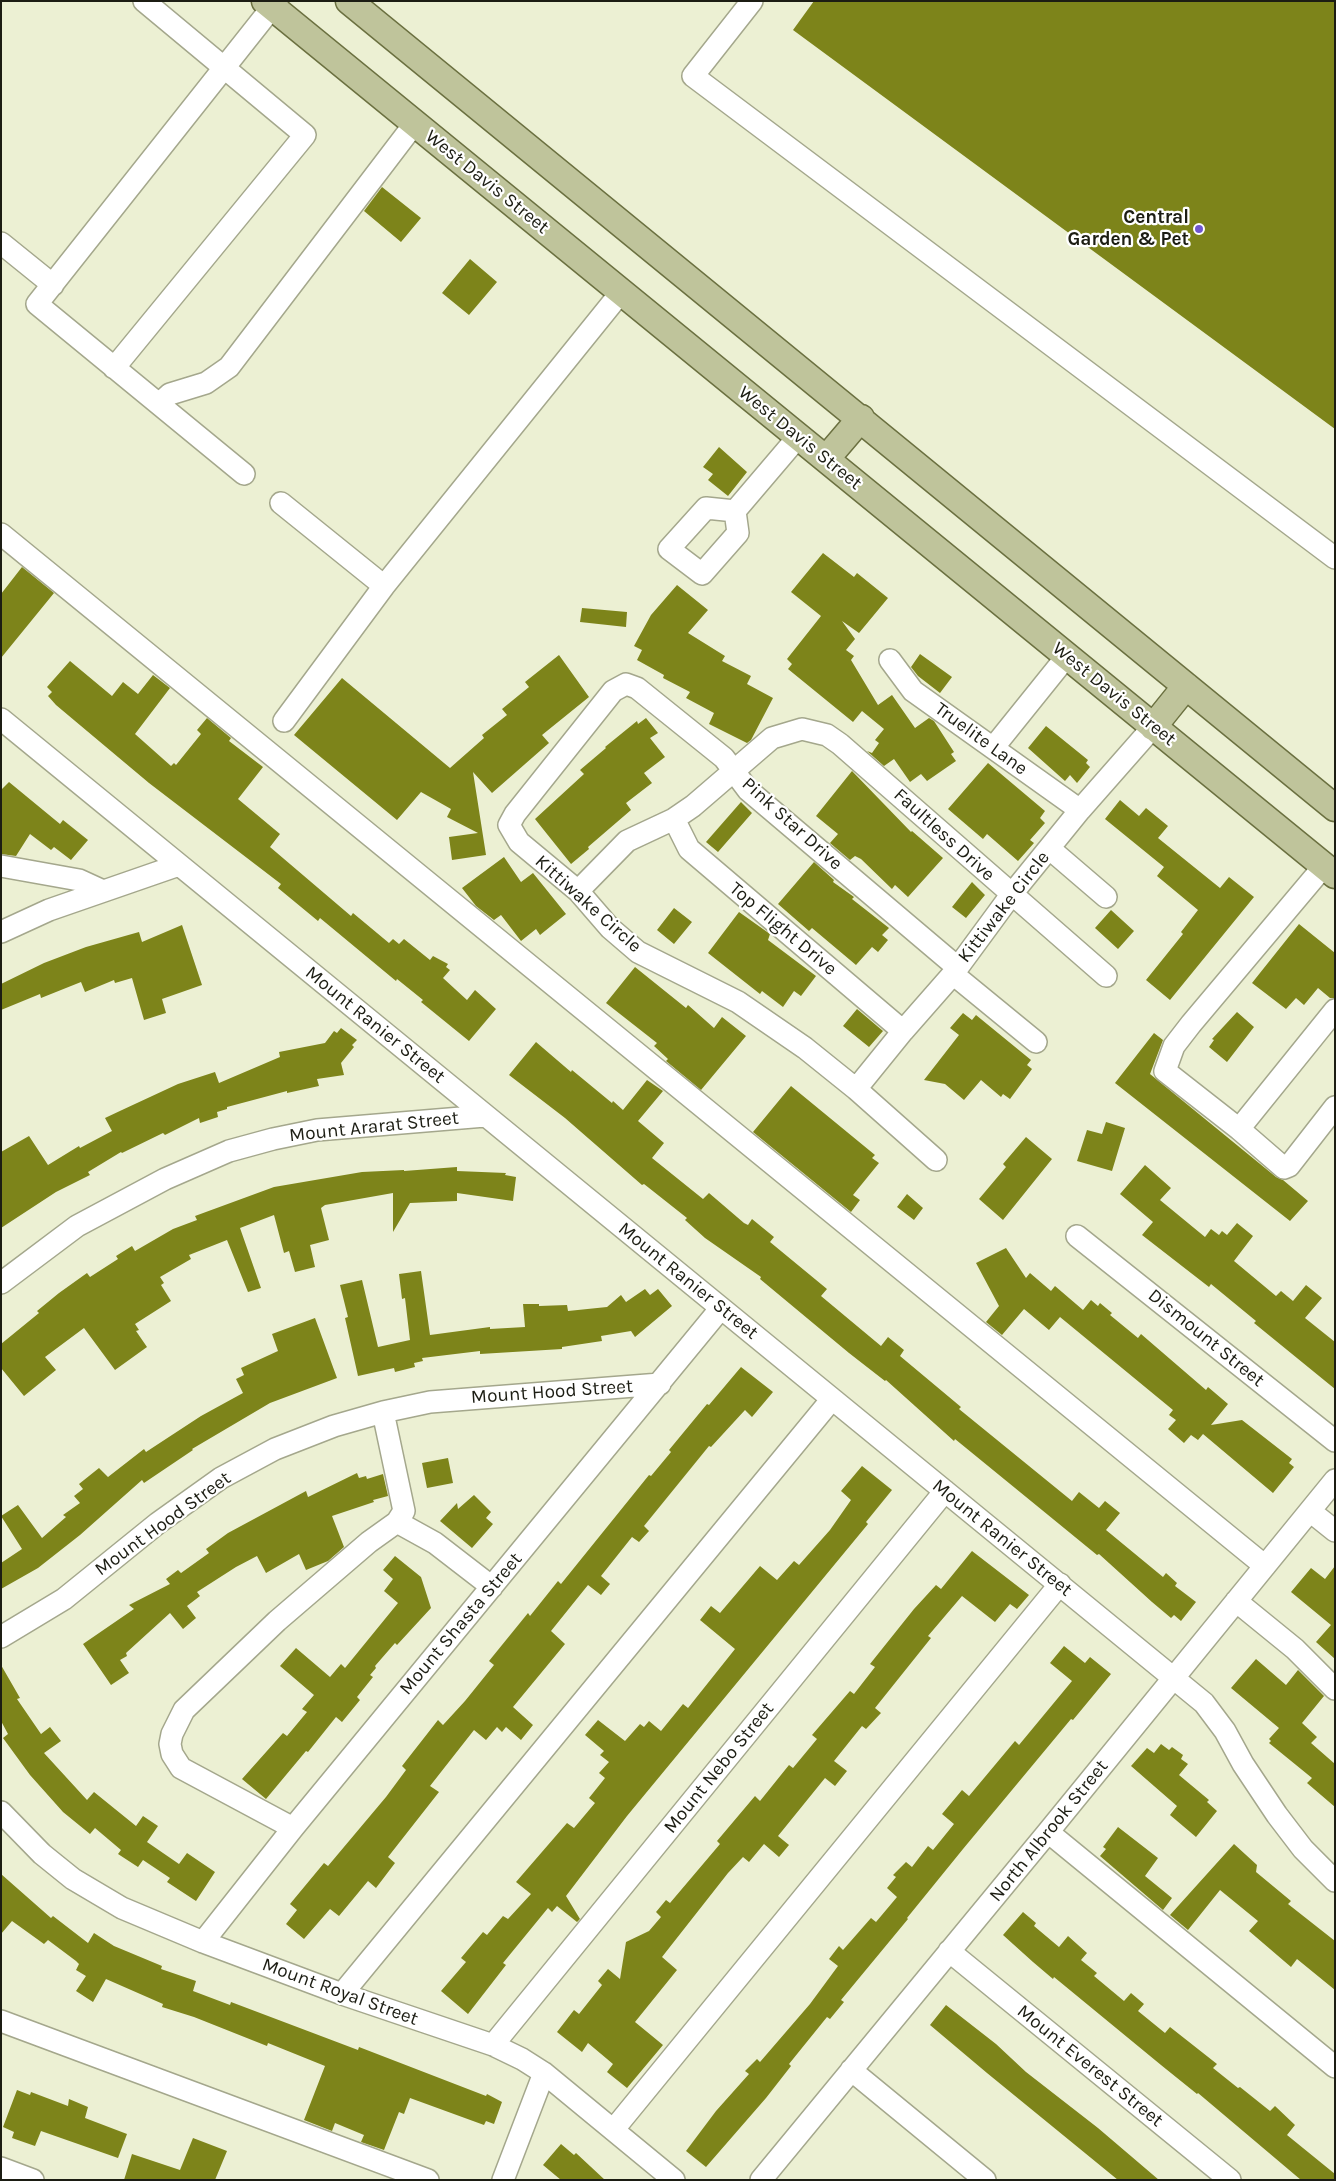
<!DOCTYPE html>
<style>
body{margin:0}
#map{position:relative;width:1336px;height:2181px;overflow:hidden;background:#ecf0d3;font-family:Karla,sans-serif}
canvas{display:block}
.frame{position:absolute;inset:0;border:2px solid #1c1d13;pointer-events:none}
</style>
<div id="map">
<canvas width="1336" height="2181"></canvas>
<div class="frame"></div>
</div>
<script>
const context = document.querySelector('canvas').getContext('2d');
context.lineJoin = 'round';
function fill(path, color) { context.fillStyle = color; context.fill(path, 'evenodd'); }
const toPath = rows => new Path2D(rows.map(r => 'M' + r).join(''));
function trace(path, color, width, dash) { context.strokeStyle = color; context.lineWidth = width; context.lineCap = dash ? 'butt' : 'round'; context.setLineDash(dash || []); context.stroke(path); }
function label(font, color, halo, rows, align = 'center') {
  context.font = font + ' Karla,sans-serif'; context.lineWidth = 4.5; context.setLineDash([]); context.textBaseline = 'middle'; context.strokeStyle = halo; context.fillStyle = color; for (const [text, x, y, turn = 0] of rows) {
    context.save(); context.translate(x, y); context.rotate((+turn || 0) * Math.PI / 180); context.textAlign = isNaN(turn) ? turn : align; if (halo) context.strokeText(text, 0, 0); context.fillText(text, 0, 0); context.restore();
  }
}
fill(toPath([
 [814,1,1335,1,1335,429,793,30],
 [382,187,421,218,401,242,364,211],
 [470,259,497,282,469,315,442,293],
 [719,447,747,472,728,496,708,480,713,474,703,467],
 [823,553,854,577,857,573,888,598,859,633,842,621,855,639,846,650,854,656,851,660,878,705,892,695,915,728,929,718,934,721,954,752,951,754,956,761,927,781,921,774,910,782,894,759,884,766,867,751,872,753,879,743,875,740,884,729,862,711,853,722,788,669,792,664,787,659,821,616,791,592],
 [22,567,54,593,1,658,1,594],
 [677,585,708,610,688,633,725,656,722,661,751,676,747,684,773,698,751,740,747,743,709,724,714,713,686,698,690,692,663,678,664,675,637,660,642,650,634,646,651,615],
 [582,608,627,612,626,627,580,622],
 [920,654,952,677,940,693,918,676,911,667],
 [559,655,589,697,542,735,549,743,492,793,473,772,486,855,452,860,449,837,478,833,447,817,451,809,421,792,397,820,294,735,342,678,450,768,484,738,482,735,507,715,502,709,529,687,525,682],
 [70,661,112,696,123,682,138,694,153,675,170,688,135,734,171,766,174,763,176,765,201,734,197,730,207,718,231,738,229,741,263,767,238,799,280,834,270,847,351,916,353,913,389,943,393,939,399,944,404,939,430,960,433,956,448,964,446,967,450,970,443,978,467,1000,475,990,496,1009,469,1041,421,1002,423,1000,397,979,396,981,320,918,318,921,278,888,281,884,149,783,56,705,48,696,52,692,47,687],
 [646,718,658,733,650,738,665,757,644,773,652,783,626,803,631,810,588,847,589,849,571,864,535,819,584,774,580,770,606,748,605,747,637,721,638,724],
 [1046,726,1088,760,1086,763,1090,767,1077,783,1070,775,1065,781,1028,748],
 [988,763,1045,811,1040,818,1045,823,1030,840,1034,843,1018,861,987,834,983,839,948,809],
 [852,771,911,832,912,831,943,858,908,897,895,885,892,889,861,859,855,856,850,860,830,843,838,834,816,816],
 [9,782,60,824,63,820,88,840,71,860,54,847,51,850,30,834,16,856,1,854,1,790],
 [1120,800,1139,816,1146,808,1168,826,1158,838,1220,888,1229,877,1254,897,1170,1000,1146,980,1183,934,1181,932,1198,910,1157,876,1164,867,1105,819],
 [741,802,752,813,718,852,706,842],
 [504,857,521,882,533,873,566,914,540,935,536,929,521,941,501,915,494,920,476,906,462,888],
 [814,862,834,880,833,882,854,897,852,899,889,928,882,935,888,940,878,952,872,947,856,965,812,928,809,931,778,904],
 [972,882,985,895,966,918,952,907],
 [674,908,692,922,674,944,657,930],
 [1111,910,1134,931,1118,949,1095,928],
 [739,912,770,934,768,940,816,976,801,996,794,991,783,1007,762,991,760,994,708,953],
 [1299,924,1335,953,1335,998,1330,998,1318,988,1304,1005,1296,998,1286,1009,1252,983],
 [182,925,202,985,162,999,166,1013,144,1020,132,978,115,983,114,980,85,992,81,982,41,998,40,994,1,1010,1,984,44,963,86,947,139,932,142,942],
 [635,967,686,1008,688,1005,714,1028,722,1017,746,1036,701,1090,666,1061,668,1059,654,1046,657,1043,606,1003],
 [857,1009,883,1031,869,1047,843,1026],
 [1237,1012,1254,1027,1227,1062,1209,1047,1214,1040,1212,1039],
 [963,1013,972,1020,976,1015,1031,1060,1027,1065,1032,1069,1010,1099,1003,1094,1001,1097,981,1080,964,1100,945,1084,924,1080,959,1035,950,1028],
 [341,1028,357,1040,352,1045,354,1047,341,1063,344,1075,317,1079,319,1086,287,1093,287,1091,227,1107,227,1109,217,1112,218,1117,200,1123,199,1118,165,1135,163,1133,122,1153,121,1152,88,1172,90,1175,56,1192,1,1228,1,1152,29,1136,48,1165,79,1146,80,1148,112,1131,105,1118,122,1110,178,1084,215,1072,219,1083,280,1057,279,1052,325,1043,334,1031,337,1033],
 [1154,1033,1163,1040,1150,1074,1276,1177,1283,1180,1308,1201,1290,1221,1115,1083],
 [536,1042,571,1072,572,1070,612,1103,613,1101,623,1110,647,1080,663,1091,638,1121,664,1143,652,1158,703,1199,709,1193,744,1223,748,1225,752,1219,774,1237,770,1242,827,1289,821,1296,881,1346,888,1337,904,1350,900,1356,961,1407,959,1409,1072,1501,1079,1492,1099,1508,1105,1501,1120,1513,1106,1530,1163,1577,1166,1573,1177,1583,1175,1586,1196,1602,1181,1621,1174,1615,1171,1618,1152,1602,1099,1554,1097,1555,1064,1528,955,1439,954,1441,886,1380,885,1381,849,1353,760,1279,761,1277,705,1238,685,1220,687,1218,644,1184,642,1185,565,1118,509,1075],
 [791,1086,875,1155,872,1158,879,1163,853,1195,860,1200,851,1212,753,1132],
 [1106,1122,1125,1128,1112,1171,1077,1161,1087,1130,1102,1134],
 [1026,1137,1052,1159,1003,1220,979,1199,1006,1167,1003,1164],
 [1145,1165,1171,1188,1160,1200,1205,1237,1211,1229,1219,1235,1222,1231,1227,1235,1237,1223,1253,1236,1234,1261,1276,1296,1281,1291,1293,1301,1306,1285,1322,1298,1305,1318,1335,1342,1335,1389,1254,1323,1256,1321,1211,1284,1209,1287,1142,1235,1153,1222,1120,1194],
 [457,1167,457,1171,506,1173,505,1175,516,1177,513,1201,457,1193,457,1201,410,1203,393,1232,393,1193,325,1205,321,1208,329,1240,310,1245,315,1267,295,1272,289,1251,284,1253,274,1215,240,1228,261,1288,248,1292,227,1240,189,1255,191,1259,160,1277,164,1283,161,1285,171,1301,135,1324,139,1330,136,1331,147,1347,115,1370,84,1328,45,1357,56,1370,24,1396,1,1368,1,1344,39,1313,37,1311,59,1293,87,1273,90,1277,118,1259,116,1256,132,1246,135,1251,173,1229,197,1220,195,1216,274,1187,362,1172,404,1170,404,1171],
 [907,1194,923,1208,914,1220,897,1207],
 [1006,1248,1026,1278,1030,1273,1051,1291,1055,1286,1083,1310,1091,1300,1098,1306,1100,1303,1112,1313,1110,1315,1138,1338,1141,1334,1206,1390,1208,1387,1228,1404,1211,1425,1242,1420,1292,1459,1289,1463,1294,1467,1273,1493,1203,1434,1198,1440,1191,1435,1184,1443,1168,1429,1176,1420,1169,1415,1173,1410,1060,1317,1049,1330,1024,1309,1002,1335,986,1322,999,1306,976,1263],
 [421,1271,430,1335,490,1327,490,1329,525,1327,523,1304,539,1304,539,1306,567,1305,568,1311,607,1307,621,1295,626,1302,645,1289,650,1295,658,1289,672,1306,635,1337,631,1331,601,1336,602,1341,562,1347,562,1349,480,1354,480,1351,422,1358,423,1361,414,1363,415,1367,395,1372,394,1368,358,1376,345,1318,348,1317,340,1285,362,1280,378,1347,410,1340,405,1298,402,1299,399,1274],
 [315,1318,337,1378,270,1403,192,1449,193,1450,144,1483,142,1480,80,1535,38,1568,1,1589,1,1563,22,1549,1,1516,18,1505,42,1538,66,1517,63,1515,80,1503,74,1496,83,1489,79,1484,99,1468,108,1477,144,1449,146,1452,201,1416,243,1393,236,1379,244,1375,241,1368,278,1351,272,1334],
 [741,1367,773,1392,752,1417,745,1410,711,1447,709,1446,644,1526,649,1531,639,1542,632,1537,601,1576,610,1584,601,1595,588,1585,551,1631,565,1644,513,1707,533,1725,521,1740,506,1727,502,1732,497,1727,486,1740,474,1730,430,1786,439,1792,388,1857,395,1863,376,1888,368,1881,339,1916,330,1909,304,1939,286,1924,297,1910,290,1904,324,1863,328,1866,386,1797,406,1770,402,1766,438,1720,443,1725,465,1701,494,1665,489,1661,528,1613,530,1616,558,1581,561,1584,649,1475,651,1476,671,1452,669,1450,707,1404,709,1405],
 [448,1458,453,1483,427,1488,422,1463],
 [862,1466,892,1490,866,1522,868,1524,627,1816,566,1896,580,1919,577,1922,557,1906,552,1912,548,1908,503,1963,506,1965,468,2014,441,1991,466,1962,461,1958,483,1932,487,1935,503,1916,508,1919,531,1894,516,1882,567,1823,574,1828,595,1803,589,1798,605,1778,599,1773,609,1762,600,1755,604,1751,585,1735,598,1720,625,1741,640,1724,644,1727,649,1721,661,1731,683,1704,688,1708,735,1649,700,1620,711,1606,720,1613,760,1566,777,1580,794,1561,799,1565,830,1530,851,1500,841,1491],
 [357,1473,359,1478,366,1476,367,1479,383,1474,388,1496,373,1500,374,1502,332,1516,344,1547,328,1561,306,1570,299,1554,266,1573,257,1556,236,1567,197,1592,200,1596,187,1606,196,1618,183,1629,170,1613,126,1653,127,1656,120,1660,129,1673,111,1685,83,1644,134,1609,129,1605,170,1584,166,1579,178,1570,181,1573,209,1553,206,1549,228,1533,306,1491,308,1497],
 [474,1495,491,1512,486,1518,493,1524,472,1548,440,1521,457,1503,458,1509],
 [972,1551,1029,1595,1017,1609,1010,1604,995,1622,962,1596,928,1636,931,1638,875,1708,881,1713,866,1729,862,1726,834,1761,847,1771,835,1786,825,1778,778,1836,789,1845,779,1857,764,1844,749,1862,743,1857,728,1873,662,1957,677,1970,635,2022,663,2045,627,2088,607,2072,613,2064,588,2043,582,2052,557,2032,574,2010,579,2014,602,1985,598,1981,608,1969,620,1979,626,1942,649,1931,661,1917,656,1912,666,1900,670,1903,720,1844,717,1841,755,1796,760,1801,789,1765,793,1768,817,1739,812,1735,850,1691,854,1694,875,1667,870,1664,914,1609,936,1585,941,1589],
 [395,1556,421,1577,431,1608,397,1645,395,1643,375,1666,376,1668,370,1675,373,1677,357,1697,360,1700,342,1722,336,1717,308,1752,306,1751,266,1799,242,1779,283,1733,287,1736,307,1712,302,1709,314,1695,280,1666,296,1648,330,1677,341,1664,345,1668,398,1603,384,1591,393,1579,383,1570],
 [1335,1566,1335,1659,1316,1642,1331,1625,1291,1592,1311,1568,1325,1579],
 [1064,1646,1085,1663,1090,1657,1111,1674,1073,1720,1071,1719,963,1849,907,1918,908,1919,841,2000,844,2002,830,2019,827,2017,789,2064,791,2066,766,2098,706,2167,686,2151,716,2111,749,2074,745,2071,757,2059,760,2062,810,2004,838,1966,829,1959,839,1946,843,1950,871,1918,876,1922,897,1897,887,1888,896,1877,893,1875,906,1862,912,1867,928,1846,933,1850,954,1824,942,1814,962,1790,969,1796,1015,1741,1019,1745,1072,1681,1050,1663],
 [1256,1659,1286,1685,1298,1670,1324,1696,1302,1723,1317,1737,1311,1743,1335,1764,1335,1807,1307,1783,1312,1778,1269,1743,1271,1741,1269,1739,1279,1728,1231,1688],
 [1,1665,20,1698,17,1699,41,1734,50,1727,61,1741,44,1753,87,1800,94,1792,136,1826,143,1816,158,1826,147,1842,179,1864,187,1853,215,1872,196,1901,167,1882,170,1878,143,1860,138,1867,118,1854,121,1850,95,1828,90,1834,63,1812,30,1775,3,1738,8,1734,1,1721],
 [1161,1744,1169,1750,1172,1747,1183,1755,1181,1759,1188,1764,1179,1775,1209,1800,1207,1802,1217,1811,1196,1837,1170,1815,1177,1806,1131,1766,1147,1748,1154,1753],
 [1118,1827,1158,1858,1145,1876,1172,1898,1163,1910,1100,1856,1106,1849,1103,1847],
 [1234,1844,1257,1865,1256,1872,1291,1901,1288,1904,1335,1941,1335,1990,1297,1959,1291,1967,1249,1931,1258,1921,1220,1890,1188,1930,1170,1915],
 [1,1874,51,1918,53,1916,88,1943,94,1933,114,1946,162,1966,161,1969,196,1981,193,1991,230,2005,231,2002,358,2050,359,2047,486,2096,487,2094,502,2102,494,2124,486,2121,484,2125,410,2098,404,2114,399,2112,384,2150,361,2142,364,2135,335,2123,332,2131,304,2120,325,2066,268,2043,267,2046,194,2017,162,2007,163,2004,106,1979,93,2002,76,1991,86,1976,76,1970,79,1964,76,1961,48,1940,44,1944,12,1921,1,1934],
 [1023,1912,1036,1923,1034,1926,1059,1947,1068,1936,1087,1953,1081,1960,1097,1973,1094,1976,1124,2001,1131,1993,1144,2004,1138,2011,1165,2033,1170,2027,1217,2064,1213,2068,1238,2088,1240,2087,1270,2111,1275,2106,1295,2125,1287,2135,1335,2174,1335,2180,1301,2180,1198,2093,1197,2094,1161,2065,1054,1977,1053,1979,1033,1962,1003,1935],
 [946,2005,996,2044,1026,2072,1098,2128,1159,2180,1118,2180,987,2073,930,2025],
 [17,2090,30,2095,31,2092,68,2106,69,2099,88,2107,85,2118,127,2134,118,2158,41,2131,35,2146,12,2138,14,2132,3,2127],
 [193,2138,227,2151,215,2180,124,2180,132,2154,180,2170],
 [561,2144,574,2155,576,2153,605,2180,561,2180,543,2165]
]), '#7d841a');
const minor = toPath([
 [752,1,693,76,1335,558],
 [1,243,53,285],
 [114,368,305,135,144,1],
 [159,404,170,394,206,383,229,367,415,123],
 [244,474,37,304,277,1],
 [281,503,384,586],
 [735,511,738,533,702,574,669,549,706,508,735,511,798,437],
 [1,534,1265,1566],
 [890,660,913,691,1080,810],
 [1,719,1204,1703,1225,1731,1243,1764,1277,1815,1303,1849,1335,1881],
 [284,721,384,586,622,291],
 [993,748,1067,656],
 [674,819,689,849,903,1031],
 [1050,849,1106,897],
 [1,866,79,880,103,891],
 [1324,866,1191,1024,1174,1046,1165,1071,1239,1129,1284,1168,1289,1166,1335,1107],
 [578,891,627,841,674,819,693,806,772,738,802,729,827,735,840,744,1106,976],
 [1,932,49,910,179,865],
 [953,974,1036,1042],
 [856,1089,903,1031,953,974,1011,895,1080,810,1153,727],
 [1239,1129,1335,1010],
 [936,1160,856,1089,805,1048,738,1002,638,952,610,928,578,891,519,842,509,825,515,814,613,691,626,684,637,688,724,758,748,790,957,967],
 [1077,1236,1335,1441],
 [1,1283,77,1226,165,1179,229,1151,273,1139,317,1130,485,1116],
 [1310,1511,1335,1531],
 [397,1522,435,1543,492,1587],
 [1236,1601,1295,1649,1335,1689],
 [1,1637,64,1599,158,1523,221,1478,275,1449,334,1426,383,1412,430,1402,660,1384],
 [1,1812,42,1854,73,1879,122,1908,203,1942,342,1994,493,2045,522,2059,544,2073,674,2180],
 [293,1828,181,1768,172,1754,170,1744,172,1734,184,1710,277,1621,369,1542,397,1522,404,1511,383,1412],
 [1048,1832,1335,2067],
 [203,1942,293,1828,721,1308],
 [949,1951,1230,2180],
 [342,1994,832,1399],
 [1,2021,428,2180],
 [493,2045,945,1491],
 [851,2070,985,2180],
 [614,2129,1060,1584],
 [1,2168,33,2180],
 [503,2180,544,2073],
 [761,2180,1048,1832,1335,1480]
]);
const major = toPath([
 [265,1,1335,875],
 [349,1,1335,808],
 [826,459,861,418],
 [1153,727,1186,686]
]);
trace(minor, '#a4a78c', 24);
trace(major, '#6b7040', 29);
trace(minor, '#fff', 21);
trace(major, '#bfc49b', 26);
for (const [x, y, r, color] of [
 [1199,229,5,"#6f56cf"]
]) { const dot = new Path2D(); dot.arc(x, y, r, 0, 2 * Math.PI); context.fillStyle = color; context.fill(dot); trace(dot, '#fff', 2); }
label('19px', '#1c1d13', '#fff', [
 ["West Davis Street",487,182,39],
 ["West Davis Street",800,438,39],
 ["West Davis Street",1114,694,39],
 ["Truelite Lane",981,739,36],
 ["Pink Star Drive",792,824,42],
 ["Faultless Drive",944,835,42],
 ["Kittiwake Circle",588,904,42],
 ["Kittiwake Circle",1004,907,-52],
 ["Top Flight Drive",783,929,40],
 ["Mount Ranier Street",375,1025,39],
 ["Mount Ararat Street",374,1127,-6],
 ["Mount Ranier Street",688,1281,39],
 ["Dismount Street",1206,1338,39],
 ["Mount Hood Street",552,1392,-4],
 ["Mount Hood Street",163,1524,-36],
 ["Mount Ranier Street",1002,1538,39],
 ["Mount Shasta Street",461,1624,-50],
 ["Mount Nebo Street",719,1768,-51],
 ["North Albrook Street",1049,1831,-51],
 ["Mount Royal Street",340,1992,20],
 ["Mount Everest Street",1090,2066,39]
]);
label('bold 19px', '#1c1d13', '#fff', [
 ["Central",1189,218],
 ["Garden & Pet",1189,240]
], 'right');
</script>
